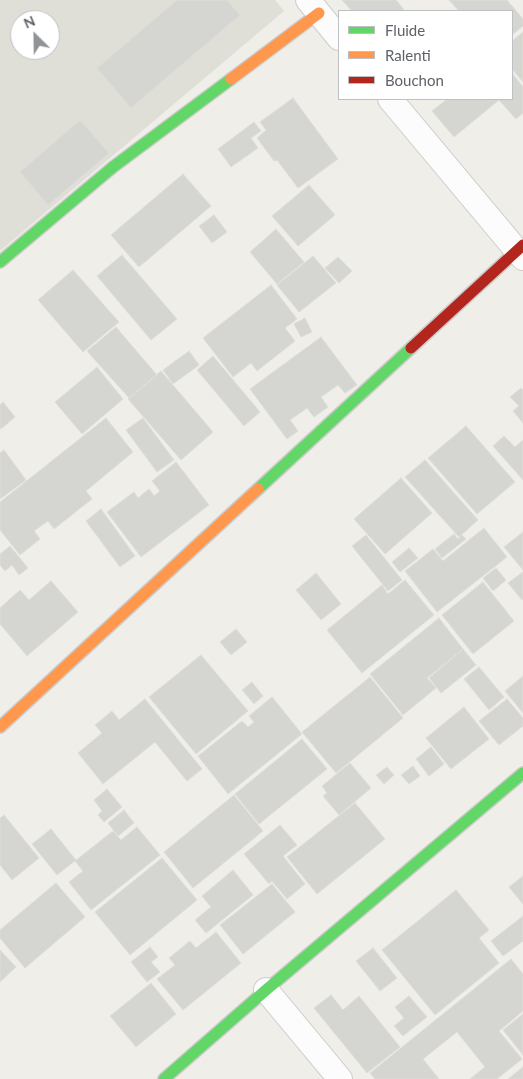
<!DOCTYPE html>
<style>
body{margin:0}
#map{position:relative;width:523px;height:1079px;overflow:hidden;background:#efeee9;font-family:Lato,sans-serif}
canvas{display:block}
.legend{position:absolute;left:338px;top:10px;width:175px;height:90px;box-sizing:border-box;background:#fff;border:1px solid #bfc0c3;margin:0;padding:6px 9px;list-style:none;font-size:15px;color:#5e6268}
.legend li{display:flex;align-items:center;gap:10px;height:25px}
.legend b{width:25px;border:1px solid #bfc0c3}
.north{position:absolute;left:10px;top:10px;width:50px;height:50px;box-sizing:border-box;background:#fff;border:1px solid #bfc0c3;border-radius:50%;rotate:337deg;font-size:14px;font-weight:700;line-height:20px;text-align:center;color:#5e6268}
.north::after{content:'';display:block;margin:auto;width:18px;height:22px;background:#919395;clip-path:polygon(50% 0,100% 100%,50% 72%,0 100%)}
</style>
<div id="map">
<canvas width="523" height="1079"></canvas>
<ul class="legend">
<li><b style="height:6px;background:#63d668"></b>Fluide</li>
<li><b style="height:6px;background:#ff974d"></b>Ralenti</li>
<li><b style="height:6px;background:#b3261e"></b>Bouchon</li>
</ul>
<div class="north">N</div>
</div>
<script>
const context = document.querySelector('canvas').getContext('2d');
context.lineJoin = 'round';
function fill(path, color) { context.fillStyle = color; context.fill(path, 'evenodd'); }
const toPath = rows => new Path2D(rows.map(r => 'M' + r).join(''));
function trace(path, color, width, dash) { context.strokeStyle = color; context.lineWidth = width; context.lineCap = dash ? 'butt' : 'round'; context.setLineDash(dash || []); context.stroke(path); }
fill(toPath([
 [0,0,275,0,284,11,0,251],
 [20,20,50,20,50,50,20,50]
]), '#dfded7');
const building = toPath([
 [177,0,227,0,240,15,131,108,97,68,177,0],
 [342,0,396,0,405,11,352,11,342,0],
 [449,0,507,0,523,19,523,26,512,35,512,11,459,11,449,0],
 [523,32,523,82,512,69,512,41,523,32],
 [512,73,523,87,523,113,516,119,499,100,454,137,432,111,447,99,512,99,512,73],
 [293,98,338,159,298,188,277,160,274,161,257,138,266,130,260,122,293,98],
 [80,120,109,153,48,205,20,172,80,120],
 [254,122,261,131,251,138,258,148,231,167,218,149,254,122],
 [183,174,211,206,139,267,111,235,183,174],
 [309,185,335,215,298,246,272,216,309,185],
 [214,215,227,232,212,243,199,226,214,215],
 [276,229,304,262,277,284,250,252,276,229],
 [122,255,177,319,151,340,97,276,122,255],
 [313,256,336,283,299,312,277,285,313,256],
 [338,257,352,271,339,283,325,268,338,257],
 [73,270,119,322,83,352,38,300,73,270],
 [271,285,297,319,285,328,295,341,257,371,251,363,233,377,203,338,271,285],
 [305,318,312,332,301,337,294,324,305,318],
 [116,327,157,375,129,398,87,351,116,327],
 [321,337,357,385,345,393,338,385,321,397,328,407,314,417,307,408,290,420,298,431,287,439,250,389,321,337],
 [189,351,199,365,173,384,163,370,189,351],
 [213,356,260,412,244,426,197,370,213,356],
 [97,367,123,399,82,434,55,402,97,367],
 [161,371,213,432,181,460,128,399,161,371],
 [521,388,523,390,523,423,513,411,519,406,510,397,521,388],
 [3,402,15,417,1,429,0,427,0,405,3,402],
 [106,418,133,452,86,491,92,499,54,529,48,521,34,531,40,539,20,555,0,530,0,502,106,418],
 [143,418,174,460,157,472,126,430,143,418],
 [466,426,515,482,477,514,428,458,466,426],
 [504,436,515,447,523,440,523,480,493,446,504,436],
 [4,450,26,480,0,499,0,453,4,450],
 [425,460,478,520,459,537,405,477,425,460],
 [176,462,209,505,141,557,107,512,134,492,138,498,149,489,154,496,160,491,152,481,176,462],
 [401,478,432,513,385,554,354,519,401,478],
 [101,509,135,556,120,567,86,521,101,509],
 [484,528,507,557,437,612,405,571,433,549,443,561,484,528],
 [523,532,523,570,504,547,523,532],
 [454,534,458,539,462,535,466,539,442,558,435,549,454,534],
 [366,535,402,580,388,591,352,546,366,535],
 [10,546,28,568,19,575,12,565,5,571,0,565,0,554,10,546],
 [409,548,418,558,400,572,392,562,409,548],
 [496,568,506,580,493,591,483,578,496,568],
 [523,572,523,599,522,600,508,583,523,572],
 [316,573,341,604,321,620,296,590,316,573],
 [405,580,434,615,362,673,327,630,382,585,388,594,405,580],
 [51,581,78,612,27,656,0,624,0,608,20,590,29,600,51,581],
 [483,582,514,621,473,654,442,615,483,582],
 [439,618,463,649,427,678,436,688,403,715,370,674,439,618],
 [236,629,247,642,231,655,220,642,236,629],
 [463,649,476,665,441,693,429,678,463,649],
 [201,655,248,711,196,754,149,697,201,655],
 [479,667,504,697,489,710,464,679,479,667],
 [523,676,523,713,505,691,523,676],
 [370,677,403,718,336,773,302,732,370,677],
 [252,682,263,696,254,704,242,690,252,682],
 [272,697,302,734,228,794,198,756,242,721,248,727,254,722,249,716,272,697],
 [145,699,202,769,187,781,155,742,103,784,78,753,102,733,95,725,112,711,119,720,145,699],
 [507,699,523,718,523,726,499,745,479,721,507,699],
 [464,707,489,739,451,769,426,738,464,707],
 [302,739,327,769,259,824,235,794,302,739],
 [431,747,444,764,429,776,416,759,431,747],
 [350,763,371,788,339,815,323,796,327,793,322,786,350,763],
 [413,766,420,776,409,784,401,775,413,766],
 [387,767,394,775,384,784,376,775,387,767],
 [107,789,122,807,104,822,98,815,102,811,94,800,107,789],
 [234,795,263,831,193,888,164,852,234,795],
 [355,803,385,839,317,894,287,857,355,803],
 [124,810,134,823,118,836,108,823,124,810],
 [4,815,39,858,12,880,0,865,0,818,4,815],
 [280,825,297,845,283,856,305,884,287,899,272,881,269,884,244,854,280,825],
 [137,827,160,855,91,910,69,882,83,871,75,861,113,831,121,840,137,827],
 [51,829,76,860,57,875,32,844,51,829],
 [162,858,197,900,130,955,95,912,162,858],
 [233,870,253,895,206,933,195,920,211,907,202,896,233,870],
 [523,876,523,904,509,887,523,876],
 [56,883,85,917,25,968,0,938,0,930,56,883],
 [272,884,295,912,243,954,220,925,272,884],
 [456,890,489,930,479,938,499,963,435,1015,382,950,456,890],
 [523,916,523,941,503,956,491,941,523,916],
 [216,932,241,963,183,1010,157,979,175,965,169,958,190,941,196,948,216,932],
 [150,947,158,957,151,962,160,972,147,982,131,962,150,947],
 [373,948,397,978,380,991,356,961,373,948],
 [0,950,16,967,0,982,0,950],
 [511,959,523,974,523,1011,499,1031,522,1059,497,1079,470,1079,485,1067,457,1032,423,1059,439,1079,375,1079,370,1073,511,959],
 [151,983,176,1014,136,1047,110,1016,151,983],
 [331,995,343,1010,359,996,400,1047,367,1073,314,1008,331,995],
 [409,996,427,1017,403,1036,394,1026,404,1018,395,1007,409,996],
 [523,1014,523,1055,503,1030,523,1014],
 [523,1067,523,1079,508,1079,523,1067]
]);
fill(building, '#d5d5d2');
trace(building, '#deddd8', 1);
const street = toPath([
 [308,0,339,38],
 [390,99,523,258],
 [266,990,340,1079]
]);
const fast = toPath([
 [0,262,113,167,231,79],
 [258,489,411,348],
 [164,1079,266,990,523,773]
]);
const slow = toPath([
 [231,79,319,13],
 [0,727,258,489]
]);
const jam = toPath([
 [411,348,523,245]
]);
trace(street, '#cccccb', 26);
trace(fast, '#cbcbca', 14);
trace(slow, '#cbcbca', 14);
trace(jam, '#cbcbca', 14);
trace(street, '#fdfcfc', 24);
trace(fast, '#63d668', 11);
trace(slow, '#ff974d', 11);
trace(jam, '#b3261e', 11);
</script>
